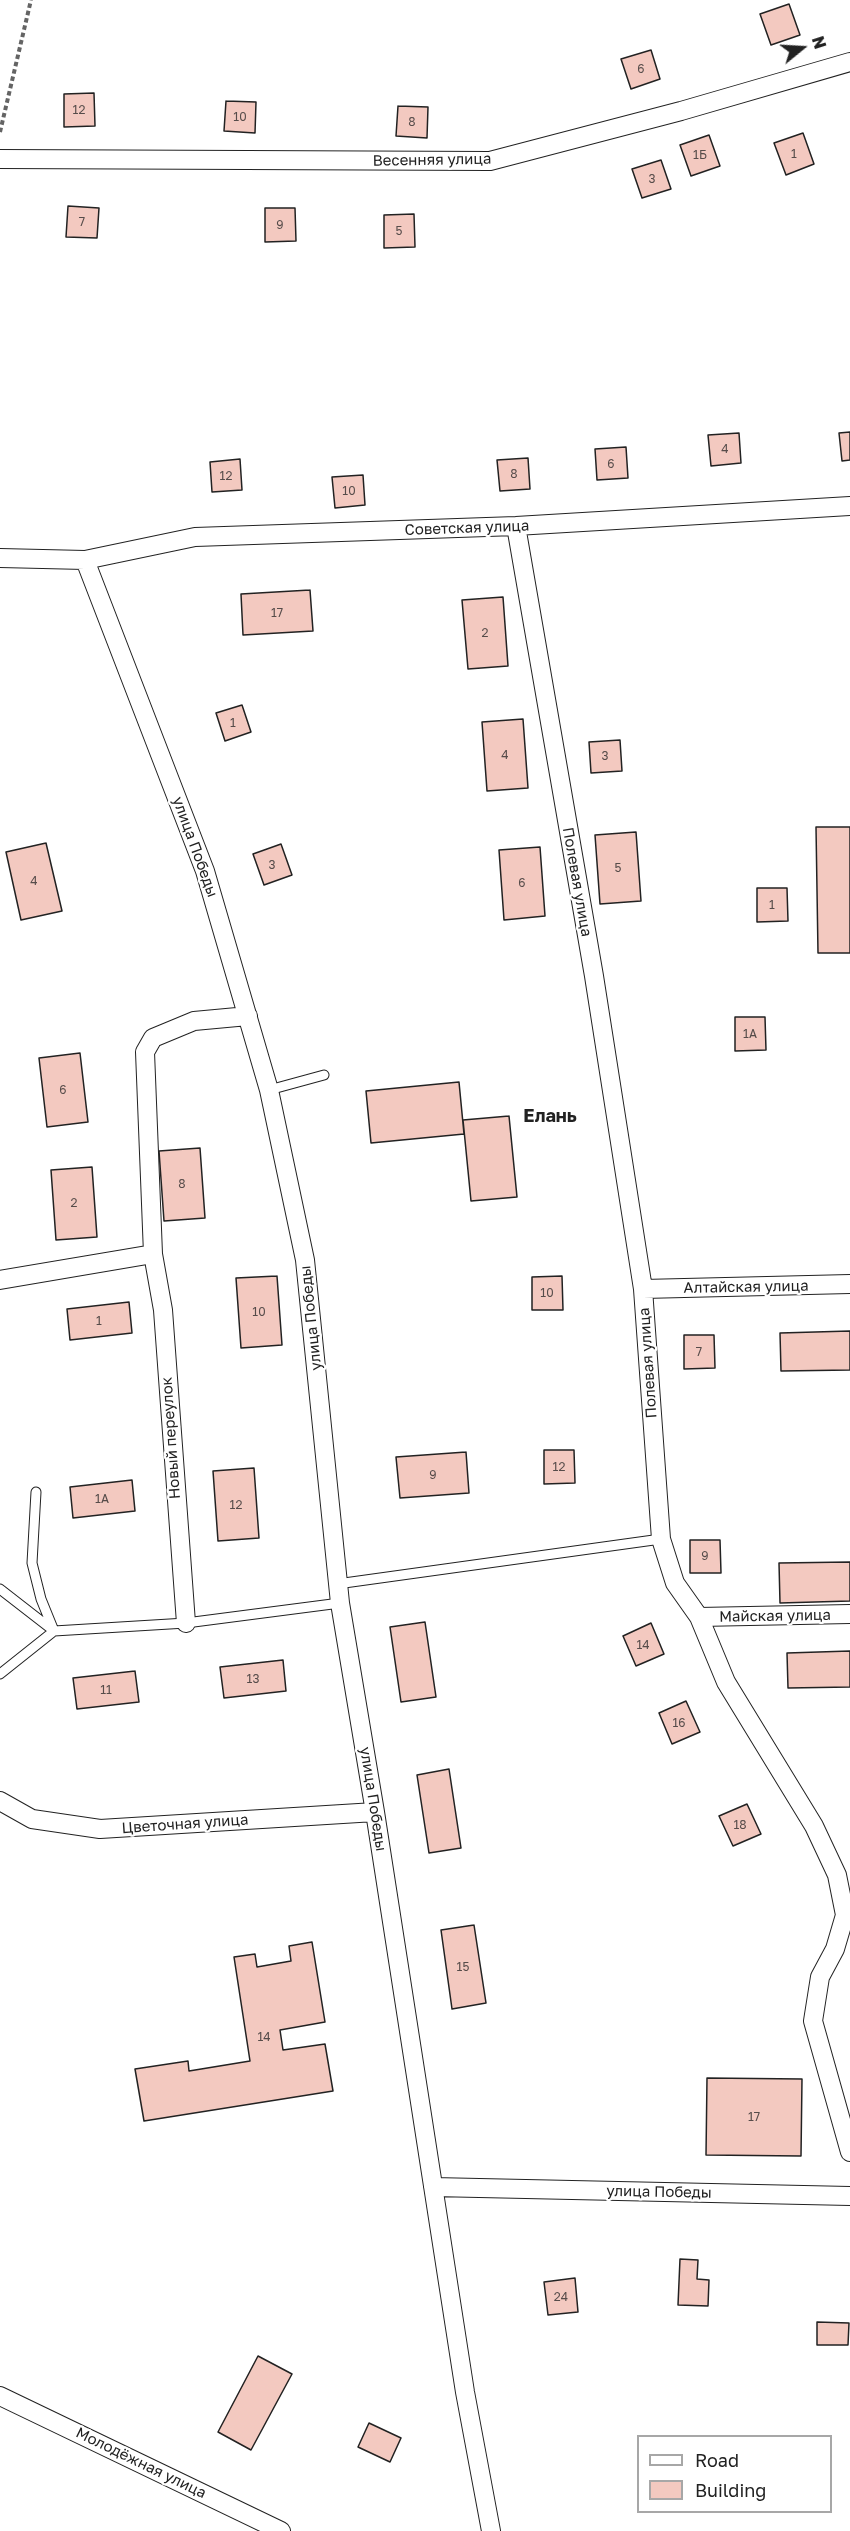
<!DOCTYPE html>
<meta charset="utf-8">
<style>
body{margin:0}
#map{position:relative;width:850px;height:2531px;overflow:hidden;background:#fff;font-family:"Golos Text",sans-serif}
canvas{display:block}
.legend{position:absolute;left:637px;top:2435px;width:195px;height:78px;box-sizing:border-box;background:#fff;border:2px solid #a7a7a7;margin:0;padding:8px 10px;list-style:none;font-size:18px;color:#222}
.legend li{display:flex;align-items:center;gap:12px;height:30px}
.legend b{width:30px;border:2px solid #a7a7a7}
.north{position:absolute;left:772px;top:18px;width:60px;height:60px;-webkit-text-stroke:4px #fff;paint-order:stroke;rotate:72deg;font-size:16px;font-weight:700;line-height:24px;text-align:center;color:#222}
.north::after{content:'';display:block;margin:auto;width:21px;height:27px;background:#222;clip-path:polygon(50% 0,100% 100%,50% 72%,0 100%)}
</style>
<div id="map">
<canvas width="850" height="2531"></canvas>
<ul class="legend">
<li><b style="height:8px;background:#fff"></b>Road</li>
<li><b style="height:16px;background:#f3c9c0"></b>Building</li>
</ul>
<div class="north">N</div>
</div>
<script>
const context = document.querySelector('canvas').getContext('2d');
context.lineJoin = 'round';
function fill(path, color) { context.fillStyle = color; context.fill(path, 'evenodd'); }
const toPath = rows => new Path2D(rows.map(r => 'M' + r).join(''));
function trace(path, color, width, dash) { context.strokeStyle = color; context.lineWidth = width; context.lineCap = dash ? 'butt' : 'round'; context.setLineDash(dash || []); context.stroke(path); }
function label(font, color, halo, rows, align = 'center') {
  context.font = font + ' "Golos Text",sans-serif'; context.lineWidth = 4.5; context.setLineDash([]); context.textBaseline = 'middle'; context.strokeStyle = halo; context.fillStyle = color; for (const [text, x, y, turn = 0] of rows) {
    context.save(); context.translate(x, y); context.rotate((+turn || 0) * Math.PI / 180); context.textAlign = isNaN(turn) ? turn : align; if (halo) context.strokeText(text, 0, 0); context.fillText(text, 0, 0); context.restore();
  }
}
const building = toPath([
 [789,4,800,35,771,45,760,14,789,4],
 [651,50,660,79,631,89,621,59,651,50],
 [94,93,95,126,64,127,64,94,94,93],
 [226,101,256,102,255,133,224,131,226,101],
 [398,106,428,107,427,138,396,136,398,106],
 [803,133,814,164,786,175,774,143,803,133],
 [709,135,720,166,691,176,680,145,709,135],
 [661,160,671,189,642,198,632,169,661,160],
 [68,206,99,208,97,238,66,237,68,206],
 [265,208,295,208,296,241,265,242,265,208],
 [414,214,415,247,384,248,384,215,414,214],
 [850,432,850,460,842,461,839,433,850,432],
 [739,433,741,463,711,466,708,435,739,433],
 [626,447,628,478,597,480,595,449,626,447],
 [528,458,530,489,500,491,497,460,528,458],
 [240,459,242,490,212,492,210,462,240,459],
 [363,475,365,505,335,508,332,477,363,475],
 [310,590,313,631,243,635,241,594,310,590],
 [503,597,508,666,468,669,462,600,503,597],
 [242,705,251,732,225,741,216,713,242,705],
 [523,719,528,788,487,791,482,722,523,719],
 [620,740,622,771,591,773,589,742,620,740],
 [816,827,850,827,850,953,818,953,816,827],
 [636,832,641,901,600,904,595,835,636,832],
 [46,843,62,911,21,920,6,852,46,843],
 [281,844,292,875,264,885,253,854,281,844],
 [540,847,545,916,504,920,499,850,540,847],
 [757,888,787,888,788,921,757,922,757,888],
 [735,1017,765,1017,766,1050,735,1051,735,1017],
 [80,1053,88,1122,47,1127,39,1058,80,1053],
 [459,1082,464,1134,371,1143,366,1091,459,1082],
 [509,1116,517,1197,471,1201,463,1120,509,1116],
 [200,1148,205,1218,164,1221,159,1151,200,1148],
 [92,1167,97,1237,56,1240,51,1170,92,1167],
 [277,1276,282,1345,241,1348,236,1278,277,1276],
 [562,1276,563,1310,532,1310,532,1277,562,1276],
 [129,1302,132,1333,70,1340,67,1309,129,1302],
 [850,1331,850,1370,781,1371,780,1333,850,1331],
 [684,1335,714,1335,715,1368,684,1369,684,1335],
 [544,1450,574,1450,575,1483,544,1484,544,1450],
 [466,1452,469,1493,400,1498,396,1457,466,1452],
 [254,1468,259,1538,218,1541,213,1471,254,1468],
 [132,1480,135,1511,73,1518,70,1487,132,1480],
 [690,1540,720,1540,721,1573,690,1573,690,1540],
 [850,1562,850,1601,780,1603,779,1563,850,1562],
 [425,1622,436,1697,401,1702,390,1627,425,1622],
 [651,1623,664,1654,636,1666,623,1636,651,1623],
 [850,1651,850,1687,788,1688,787,1653,850,1651],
 [283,1660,286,1691,224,1698,220,1667,283,1660],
 [135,1671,139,1702,77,1709,73,1678,135,1671],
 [686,1701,700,1732,672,1744,659,1713,686,1701],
 [449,1769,461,1848,429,1853,417,1775,449,1769],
 [747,1804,761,1834,733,1846,719,1816,747,1804],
 [474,1925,486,2003,452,2009,441,1930,474,1925],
 [312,1942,325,2022,280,2030,283,2050,325,2044,333,2091,144,2121,135,2069,188,2061,189,2071,250,2061,234,1957,255,1954,257,1967,291,1961,289,1946,312,1942],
 [707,2078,802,2079,801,2156,706,2155,707,2078],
 [680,2259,698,2260,697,2279,709,2280,708,2306,678,2305,680,2259],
 [575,2278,578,2312,548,2315,544,2282,575,2278],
 [817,2322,849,2323,848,2345,817,2345,817,2322],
 [258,2356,292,2374,251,2450,218,2432,258,2356],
 [369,2423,401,2438,390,2462,358,2447,369,2423]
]);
fill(building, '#f3c9c0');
trace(building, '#222', 1.5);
const service = toPath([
 [269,1090,324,1075],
 [337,1584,661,1539],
 [0,1589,54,1631,41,1599,32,1563,36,1492],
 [0,1674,54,1631,186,1623,340,1603]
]);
const minor = toPath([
 [0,159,490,161,681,111,850,62],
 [516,526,594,976,643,1289,661,1539,675,1583,699,1617,726,1682,814,1826,837,1875,845,1915,835,1949,820,1977,813,2021,850,2152],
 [0,558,85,560,205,871,269,1090,305,1260,340,1603,375,1812,465,2392,491,2531],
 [85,560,195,537,516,526,850,506],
 [0,1280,153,1254],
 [643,1289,850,1284],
 [699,1617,850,1614],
 [186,1623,163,1310,153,1254,145,1052,153,1038,194,1021,248,1016],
 [0,1801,32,1819,100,1829,375,1812],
 [433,2187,850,2196],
 [0,2396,281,2531]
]);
trace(service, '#222', 11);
trace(minor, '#222', 20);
trace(toPath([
 [0,132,31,0]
]), '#646464', 4, [4.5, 3]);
trace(service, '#fff', 9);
trace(minor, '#fff', 18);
label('12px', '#564c4a', null, [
 ["6",641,69],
 ["12",79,110],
 ["10",240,117],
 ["8",412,122],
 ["1",794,154],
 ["1Б",700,155],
 ["3",652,179],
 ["7",82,222],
 ["9",280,225],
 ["5",399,231],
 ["4",725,449],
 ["6",611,464],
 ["8",514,474],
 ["12",226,476],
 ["10",349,491],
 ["17",277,613],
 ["2",485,633],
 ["1",233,723],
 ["4",505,755],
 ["3",605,756],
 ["3",272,865],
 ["5",618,868],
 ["4",34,881],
 ["6",522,883],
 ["1",772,905],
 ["1А",750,1034],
 ["6",63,1090],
 ["8",182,1184],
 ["2",74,1203],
 ["10",547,1293],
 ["10",259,1312],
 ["1",99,1321],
 ["7",699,1352],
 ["12",559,1467],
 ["9",433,1475],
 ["1А",102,1499],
 ["12",236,1505],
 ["9",705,1556],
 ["14",643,1645],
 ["13",253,1679],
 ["11",106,1690],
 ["16",679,1723],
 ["18",740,1825],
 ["15",463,1967],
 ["14",264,2037],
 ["17",754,2117],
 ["24",561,2297]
]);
label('15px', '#222', '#fff', [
 ["Весенняя улица",432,160,-1],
 ["Советская улица",467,528,-2],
 ["улица Победы",195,847,70],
 ["Полевая улица",577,882,80],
 ["Алтайская улица",746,1287,-1],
 ["улица Победы",311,1318,-96],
 ["Полевая улица",648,1363,-94],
 ["Новый переулок",171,1438,-94],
 ["Майская улица",775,1616,-1],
 ["улица Победы",373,1799,81],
 ["Цветочная улица",185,1824,-4],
 ["улица Победы",659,2192,1],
 ["Молодёжная улица",141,2463,26]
]);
label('bold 18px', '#222', '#fff', [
 ["Елань",550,1116]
]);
</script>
